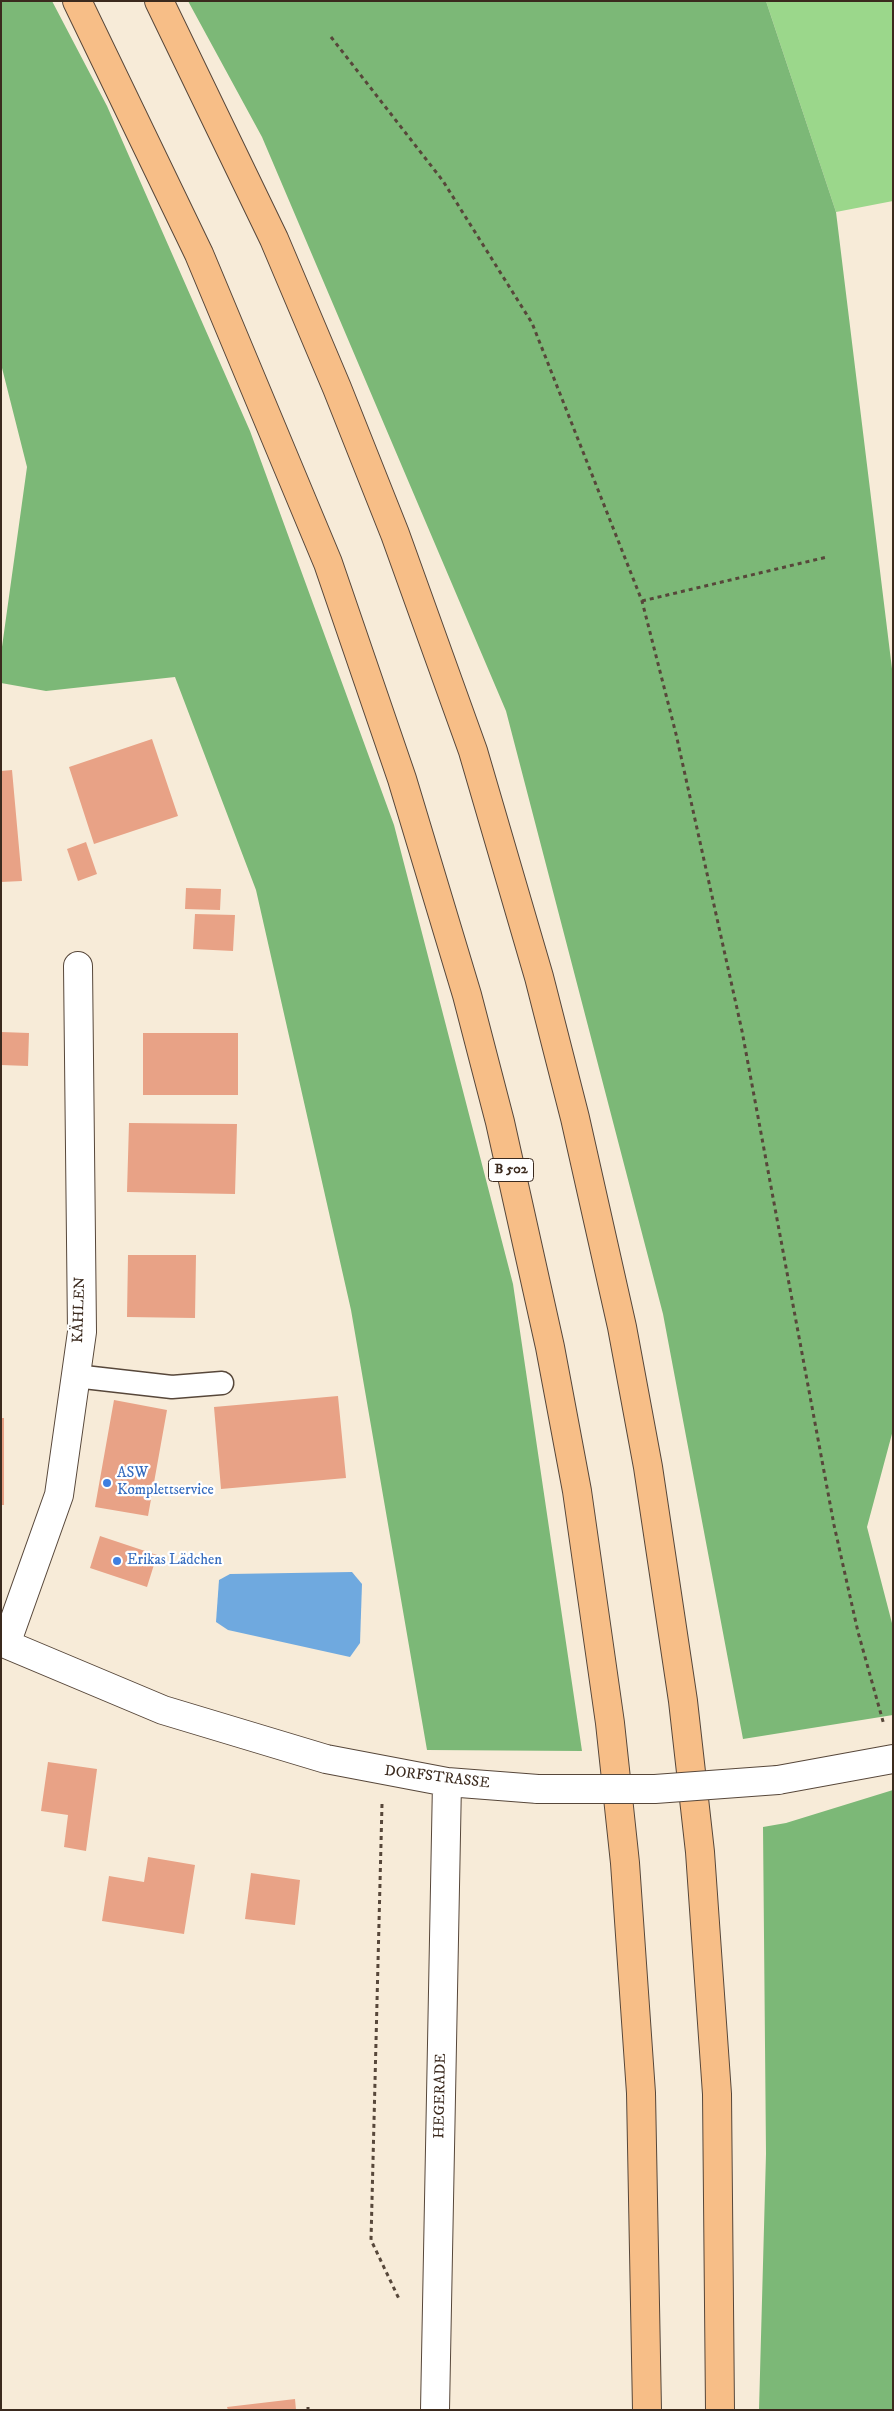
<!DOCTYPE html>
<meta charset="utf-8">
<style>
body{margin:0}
#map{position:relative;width:894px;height:2411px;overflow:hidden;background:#f7ebd8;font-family:"IM FELL DW Pica",serif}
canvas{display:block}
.frame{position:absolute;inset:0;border:2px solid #3b2a1e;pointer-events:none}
</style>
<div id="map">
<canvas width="894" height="2411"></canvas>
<div class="frame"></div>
</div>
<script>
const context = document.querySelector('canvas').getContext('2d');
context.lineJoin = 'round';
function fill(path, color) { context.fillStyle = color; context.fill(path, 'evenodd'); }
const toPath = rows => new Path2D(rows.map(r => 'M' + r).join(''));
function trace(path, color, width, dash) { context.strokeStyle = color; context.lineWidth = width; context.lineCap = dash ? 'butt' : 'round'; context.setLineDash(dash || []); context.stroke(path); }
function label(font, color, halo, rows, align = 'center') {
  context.font = font + ' "IM FELL DW Pica",serif'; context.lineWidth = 4.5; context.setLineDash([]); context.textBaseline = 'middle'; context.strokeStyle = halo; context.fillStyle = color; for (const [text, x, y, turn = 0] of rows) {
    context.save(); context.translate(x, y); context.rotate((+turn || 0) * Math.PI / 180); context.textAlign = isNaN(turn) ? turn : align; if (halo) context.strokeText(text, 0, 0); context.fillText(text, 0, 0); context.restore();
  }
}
fill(toPath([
 [766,1,893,1,893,201,836,212]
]), '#9bd78b');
fill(toPath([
 [1,1,52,1,107,106,250,431,394,825,513,1284,582,1751,427,1750,351,1310,256,890,175,677,46,691,1,683,1,654,27,467,1,364],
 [188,1,766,1,836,212,893,677,893,1430,867,1527,893,1627,893,1715,743,1739,663,1314,506,711,262,137],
 [893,1790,893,2410,759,2410,766,2154,763,1827,786,1823]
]), '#7cb877');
fill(toPath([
 [352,1572,362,1584,360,1643,350,1657,228,1630,216,1622,219,1580,230,1574]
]), '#6fa9df');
fill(toPath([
 [152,739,178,816,94,844,69,767],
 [12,770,22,881,1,882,1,771],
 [86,842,97,874,78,881,67,849],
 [186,888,221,889,220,910,185,909],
 [195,914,235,915,233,951,193,949],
 [1,1032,29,1033,28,1066,1,1065],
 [143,1033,238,1033,238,1095,143,1095],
 [129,1123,237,1124,235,1194,127,1192],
 [128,1255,196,1255,195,1318,127,1317],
 [338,1396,346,1478,221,1489,214,1407],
 [114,1400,167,1410,148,1516,95,1507],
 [1,1418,4,1418,4,1505,1,1505],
 [100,1536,157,1555,147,1587,90,1568],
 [48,1762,97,1769,86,1851,64,1847,68,1815,41,1811],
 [148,1857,195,1865,184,1934,102,1921,109,1876,144,1882],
 [251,1873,300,1880,295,1925,245,1919],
 [295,2399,296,2410,228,2410,227,2407]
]), '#e8a286');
const service = toPath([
 [75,1376,172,1387,222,1383]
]);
const minor = toPath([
 [1,1642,163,1710,326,1759,447,1782,538,1789],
 [6,1644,59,1495,82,1332,78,966],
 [778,1780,893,1759],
 [435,2410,447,1782]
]);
const trunk = toPath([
 [77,1,199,254,328,563,402,779,467,995,500,1122,550,1347,577,1491,610,1723,625,1863,641,2093,647,2410],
 [159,1,274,239,337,388,395,534,473,751,539,977,575,1118,622,1327,648,1467,683,1701,700,1852,717,2094,720,2410]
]);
trace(service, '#57473a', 25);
trace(minor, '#57473a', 30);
trace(trunk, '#57473a', 30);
trace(toPath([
 [331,37,443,181,532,323,642,601,676,734,742,1031,834,1525,858,1632,884,1725],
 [642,601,827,557],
 [382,1804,371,2240,400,2301],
 [308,2407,308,2410]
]), '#57473a', 3, [4, 4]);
trace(service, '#fff', 22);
trace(minor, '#fff', 28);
trace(trunk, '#f7be87', 28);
const minorBridge = toPath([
 [538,1789,655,1789,778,1780]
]);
trace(minorBridge, '#57473a', 30, []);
trace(minorBridge, '#fff', 28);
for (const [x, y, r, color] of [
 [107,1483,5,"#3f7fe0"],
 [117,1561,5,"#3f7fe0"]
]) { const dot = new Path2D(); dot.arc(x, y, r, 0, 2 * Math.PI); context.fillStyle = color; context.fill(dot); trace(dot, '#fff', 2); }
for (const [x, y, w] of [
 [511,1170,45]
]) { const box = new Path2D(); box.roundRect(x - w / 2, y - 11.5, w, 23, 4); context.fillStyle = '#fff'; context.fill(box); trace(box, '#3b2a1e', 1); }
label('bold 14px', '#3b2a1e', null, [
 ["B 502",511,1170]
]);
label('15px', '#3b2a1e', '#fff', [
 ["KÄHLEN",80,1310,-88],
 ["DORFSTRASSE",437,1778,7],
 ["HEGERADE",441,2096,-89]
]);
label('15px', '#366cbe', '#fff', [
 ["ASW",117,1474],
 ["Komplettservice",117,1491],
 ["Erikas Lädchen",127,1561]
], 'left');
</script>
